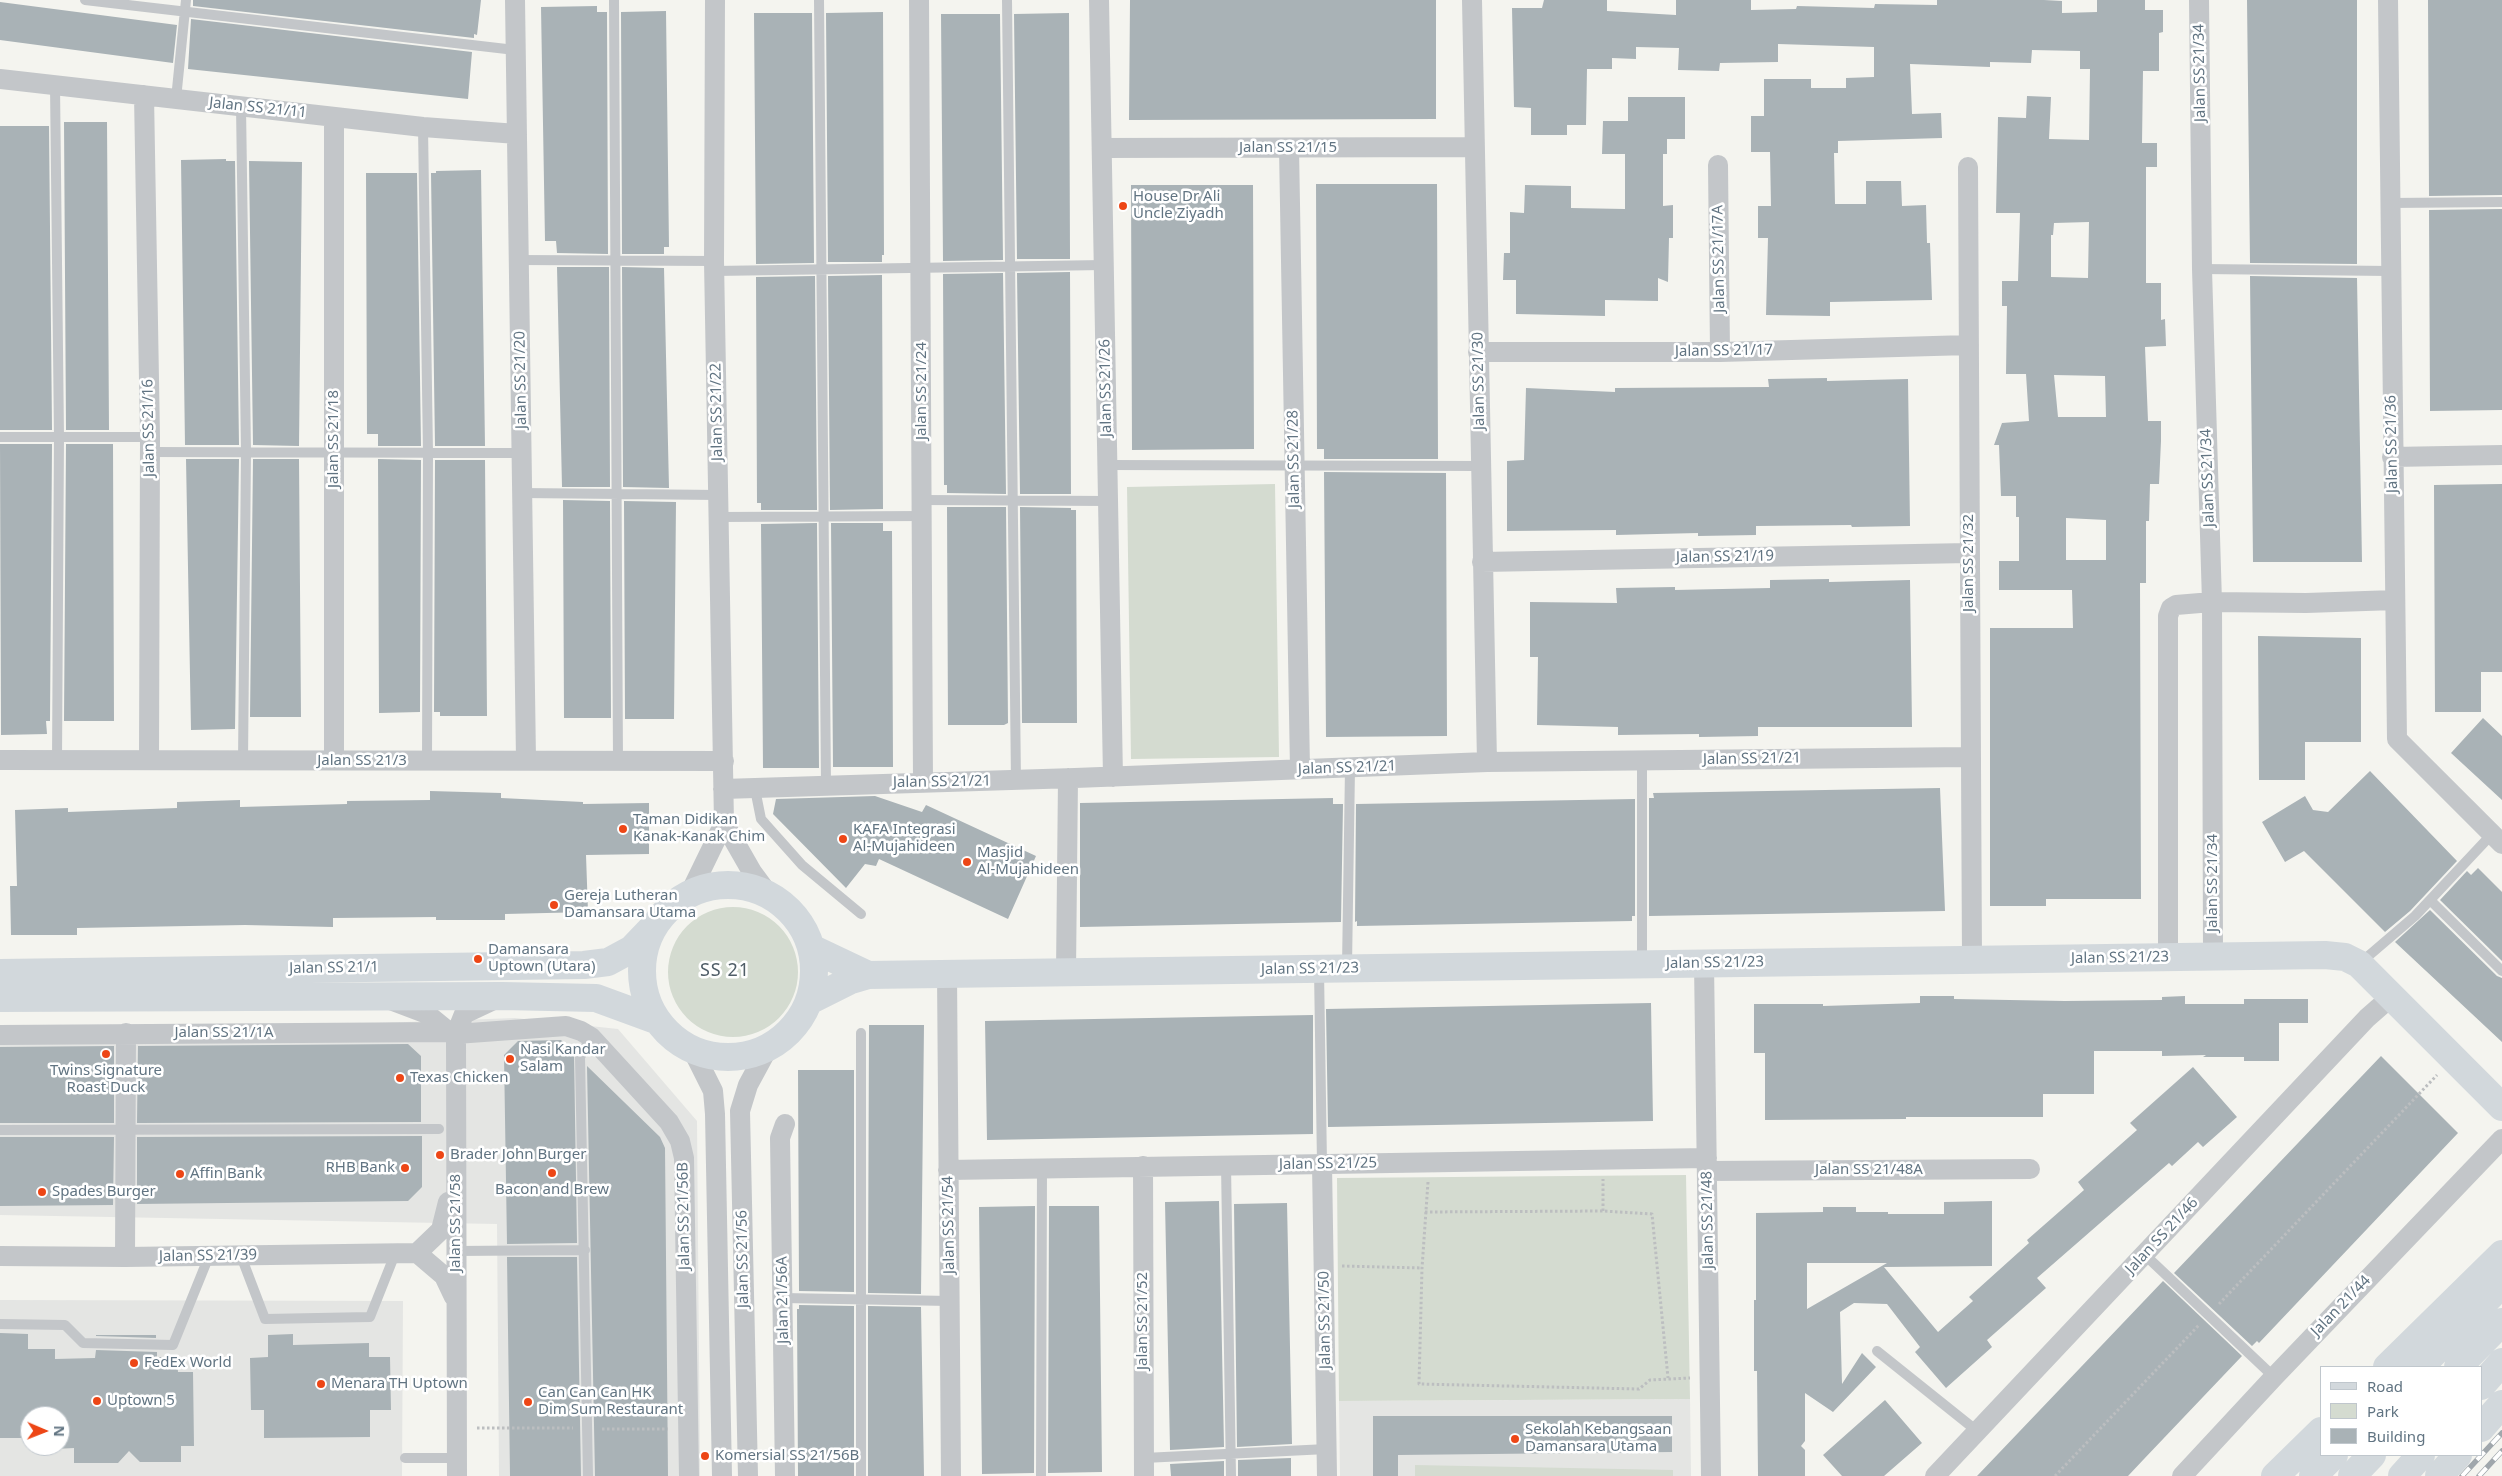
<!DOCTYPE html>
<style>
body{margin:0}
#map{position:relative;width:2502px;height:1476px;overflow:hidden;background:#f4f4ef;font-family:"Noto Sans",sans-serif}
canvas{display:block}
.legend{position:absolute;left:2320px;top:1366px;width:162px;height:90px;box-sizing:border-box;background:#fff;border:1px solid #c0c7cd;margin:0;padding:6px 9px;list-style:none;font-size:15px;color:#617482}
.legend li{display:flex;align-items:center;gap:10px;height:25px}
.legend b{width:25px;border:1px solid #c0c7cd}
.north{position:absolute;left:20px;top:1406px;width:50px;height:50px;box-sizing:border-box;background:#fff;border:1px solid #c0c7cd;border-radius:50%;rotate:91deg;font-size:14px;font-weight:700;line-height:20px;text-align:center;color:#617482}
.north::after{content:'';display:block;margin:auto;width:18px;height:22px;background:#ed4616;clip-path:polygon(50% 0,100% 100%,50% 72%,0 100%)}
</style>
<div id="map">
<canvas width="2502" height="1476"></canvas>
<ul class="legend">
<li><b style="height:6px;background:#d2d8dc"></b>Road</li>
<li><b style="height:14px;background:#d4dbd0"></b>Park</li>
<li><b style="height:14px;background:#a9b2b6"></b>Building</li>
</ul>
<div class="north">N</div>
</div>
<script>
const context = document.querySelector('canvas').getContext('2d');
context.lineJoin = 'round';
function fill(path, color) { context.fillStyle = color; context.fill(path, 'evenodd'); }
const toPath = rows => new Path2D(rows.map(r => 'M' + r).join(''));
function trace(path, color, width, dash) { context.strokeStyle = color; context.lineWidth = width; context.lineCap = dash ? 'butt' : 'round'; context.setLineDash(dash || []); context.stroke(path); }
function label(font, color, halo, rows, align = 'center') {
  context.font = font + ' "Noto Sans",sans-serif'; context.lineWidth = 5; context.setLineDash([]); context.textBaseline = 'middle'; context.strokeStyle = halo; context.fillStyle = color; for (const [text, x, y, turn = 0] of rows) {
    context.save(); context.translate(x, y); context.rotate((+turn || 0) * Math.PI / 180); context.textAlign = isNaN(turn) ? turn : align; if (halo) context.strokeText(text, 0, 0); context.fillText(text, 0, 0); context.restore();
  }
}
fill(toPath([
 [515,1018,618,1029,697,1121,700,1476,499,1476,497,1224,0,1215,0,1037],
 [0,1300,403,1301,402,1476,0,1476],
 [30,1416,60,1416,60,1446,30,1446],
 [1690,1399,1691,1476,1340,1476,1339,1401]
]), '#e4e5e3');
fill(toPath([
 [1275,484,1279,757,1131,759,1127,487],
 '668 972a65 65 0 1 1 130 0a65 65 0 1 1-130 0Z',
 [1686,1175,1690,1399,1339,1401,1337,1178],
 [1415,1465,1673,1470,1673,1476,1415,1476]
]), '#d4dbd0');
fill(toPath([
 [193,0,481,0,477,35,474,34,474,38,193,6],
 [1130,0,1436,0,1436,119,1129,120],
 [1544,0,1607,0,1607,11,1676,15,1676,0,1751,0,1751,10,1796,9,1797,6,1874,8,1875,4,1937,5,1937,0,2044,0,2062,1,2062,13,2097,12,2097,0,2145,0,2145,10,2163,10,2163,32,2159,33,2159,71,2143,71,2142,143,2157,143,2157,167,2146,167,2146,283,2161,283,2161,320,2165,319,2166,346,2145,347,2148,421,2161,421,2161,441,2159,484,2150,484,2149,521,2146,521,2146,583,2140,583,2141,899,2046,899,2046,906,1990,906,1990,628,2073,628,2072,590,1999,590,1999,561,2019,561,2019,517,2016,517,2016,496,2001,496,1999,445,1994,445,2002,423,2029,421,2026,374,2006,374,2007,306,2002,306,2002,281,2018,281,2020,213,1996,213,1998,117,2026,118,2027,96,2051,97,2049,139,2089,140,2090,69,2080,69,2080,51,2032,50,2031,63,1990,62,1990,67,1910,64,1912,114,1941,113,1942,138,1838,141,1838,153,1834,153,1835,204,1866,204,1866,181,1901,181,1902,206,1926,205,1927,243,1930,243,1932,300,1830,302,1830,316,1766,315,1768,238,1758,238,1758,206,1771,206,1770,152,1751,152,1751,116,1764,116,1764,79,1811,79,1811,88,1846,88,1846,78,1874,77,1874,47,1778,44,1778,62,1720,63,1719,71,1678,70,1679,48,1636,47,1636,59,1612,58,1612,69,1587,69,1586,125,1567,125,1567,135,1531,135,1531,108,1514,107,1512,8,1542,8],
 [2089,222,2088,278,2051,277,2051,235,2053,235,2054,223],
 [2054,375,2105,376,2106,417,2058,417],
 [2066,518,2106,520,2106,560,2066,560],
 [2247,0,2357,0,2357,264,2250,263],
 [2428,0,2502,0,2502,195,2429,196],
 [0,2,177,25,173,63,0,40],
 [597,6,597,12,607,12,608,254,557,253,556,241,545,241,541,7],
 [666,11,669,247,664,247,664,254,622,254,621,12],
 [883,12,884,255,882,255,882,262,828,262,826,13],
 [754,13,812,13,814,263,756,264],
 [1069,13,1070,255,1070,259,1017,259,1014,14],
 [941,14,1000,14,1003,260,943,261],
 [191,19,472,52,468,99,188,69],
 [1628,97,1685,97,1685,139,1667,139,1667,154,1663,154,1663,206,1673,205,1673,238,1669,238,1668,282,1658,278,1658,301,1605,300,1605,316,1516,314,1516,280,1503,280,1504,253,1510,253,1510,212,1524,213,1525,185,1571,186,1571,208,1625,209,1625,154,1602,154,1603,121,1628,121],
 [64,122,107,122,109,430,66,430],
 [0,126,49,126,52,430,0,430],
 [226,159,226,161,235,161,239,445,185,445,181,160],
 [249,161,302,162,299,446,253,445],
 [481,170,485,446,435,446,431,173,436,173,436,171],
 [366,173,417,173,421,446,378,446,378,434,367,434],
 [1316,184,1437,184,1438,459,1324,459,1324,449,1317,449],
 [1131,185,1253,185,1254,449,1132,450],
 [2502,209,2502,410,2430,411,2429,210],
 [557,267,609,267,610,487,562,487],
 [622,267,664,268,669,488,623,487],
 [1070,272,1071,494,1020,494,1017,273],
 [1003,273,1006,494,947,493,947,485,944,485,943,274],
 [882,275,883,509,830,510,828,276],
 [815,276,817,510,761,510,761,503,757,503,756,277],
 [2250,276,2357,278,2362,562,2253,562],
 [1827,378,1827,381,1908,379,1910,526,1852,527,1851,525,1756,526,1756,535,1698,536,1698,533,1616,535,1616,530,1507,531,1507,461,1524,460,1526,388,1615,392,1615,388,1769,387,1768,379],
 [0,444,52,444,50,721,46,721,47,734,1,735],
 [66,444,113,444,114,721,64,721],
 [186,459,239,459,235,729,191,730],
 [253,459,299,459,301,717,250,717],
 [378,459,421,460,420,712,379,713],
 [435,460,485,460,487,716,440,716,440,712,434,712],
 [1324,472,1446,473,1447,736,1326,737],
 [2502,484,2502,672,2481,672,2481,712,2435,712,2434,485],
 [563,500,610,501,611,718,564,718],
 [624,501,676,502,674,719,625,719],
 [947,507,1006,507,1008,723,1004,725,948,725],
 [1020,507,1071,508,1071,510,1076,510,1077,723,1022,723],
 [817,523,819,768,763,768,761,524],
 [831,523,883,523,883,531,892,531,893,767,833,767],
 [1829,579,1829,582,1910,580,1912,727,1758,727,1758,736,1699,737,1699,734,1618,735,1618,727,1537,725,1538,657,1530,657,1530,602,1617,603,1616,588,1675,587,1675,590,1770,588,1770,580],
 [2258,636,2361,638,2361,742,2305,742,2305,780,2259,780],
 [2483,718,2502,736,2502,800,2451,753],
 [2370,771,2457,861,2410,911,2385,932,2304,851,2285,862,2262,822,2305,796,2313,810,2328,812],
 [1940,788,1945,911,1649,916,1649,798,1654,798,1653,793],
 [430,791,501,793,501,798,583,802,583,804,649,803,649,854,586,855,588,912,505,914,505,920,436,920,436,917,333,918,333,927,245,925,77,928,77,935,11,935,10,886,17,886,15,810,68,808,68,812,177,808,177,802,240,800,240,807,347,804,347,801,430,800],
 [875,796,922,812,926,805,1036,856,1008,919,879,859,876,866,865,864,846,888,773,814,776,799],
 [1333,798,1333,804,1343,804,1341,922,1080,927,1080,803],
 [1635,799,1635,916,1632,916,1632,921,1357,926,1357,921,1355,922,1356,804],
 [2478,868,2502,892,2502,961,2440,900,2467,871,2471,875],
 [2430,910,2497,976,2502,978,2502,1042,2395,942],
 [1920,996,1954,996,1954,999,2065,1001,2162,1000,2162,997,2185,996,2185,1004,2244,1004,2244,999,2308,999,2308,1023,2279,1023,2279,1061,2244,1061,2244,1057,2203,1057,2206,1055,2162,1056,2162,1051,2094,1051,2094,1094,2043,1094,2043,1117,1906,1117,1906,1119,1765,1120,1765,1053,1754,1053,1754,1004,1823,1004,1823,1006,1920,1003],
 [1651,1003,1653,1121,1328,1127,1326,1009],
 [1313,1015,1313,1134,987,1140,985,1021],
 [869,1025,924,1025,921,1294,868,1293],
 [561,1040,574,1053,577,1243,507,1244,504,1055,518,1041],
 [408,1044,421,1056,421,1122,137,1123,138,1046],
 [114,1046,114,1123,0,1123,0,1047],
 [2381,1056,2458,1133,2259,1343,2257,1341,2252,1346,2174,1273],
 [587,1066,660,1137,665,1148,668,1476,595,1476],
 [2193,1067,2237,1117,2203,1147,2198,1142,2172,1166,2169,1163,2037,1278,2046,1288,1987,1340,1992,1347,1946,1388,1915,1352,1920,1347,1887,1304,1854,1303,1840,1312,1842,1384,1862,1353,1876,1367,1833,1412,1805,1393,1805,1441,1801,1446,1805,1450,1805,1476,1758,1476,1757,1371,1754,1371,1754,1300,1756,1300,1756,1213,1823,1212,1823,1207,1856,1207,1856,1212,1888,1212,1888,1214,1944,1214,1944,1202,1992,1201,1992,1266,1884,1267,1938,1332,1973,1301,1969,1297,2029,1243,2027,1240,2084,1190,2078,1182,2137,1130,2130,1123],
 [1807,1263,1887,1263,1807,1309],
 [798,1070,854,1070,854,1292,799,1291],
 [422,1136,422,1187,408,1201,137,1204,137,1137],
 [0,1137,114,1137,113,1205,0,1206],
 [1219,1201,1224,1447,1170,1450,1165,1202],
 [1287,1203,1292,1444,1237,1447,1234,1204],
 [1035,1206,1034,1473,982,1474,979,1207],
 [1049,1206,1099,1206,1102,1472,1048,1473],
 [507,1257,577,1257,581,1476,510,1476],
 [2163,1281,2242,1356,2144,1459,2128,1476,1977,1476],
 [799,1305,854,1306,854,1476,798,1476,797,1309,799,1309],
 [868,1306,921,1307,924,1476,868,1476],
 [0,1333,28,1334,28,1349,55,1349,55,1359,95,1358,96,1350,157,1352,157,1357,177,1357,178,1372,193,1372,194,1446,181,1446,181,1462,140,1462,129,1451,118,1463,74,1463,74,1448,55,1449,55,1446,60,1446,60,1416,30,1416,30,1438,0,1438],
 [293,1334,293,1345,369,1343,369,1357,390,1357,391,1410,370,1410,370,1437,264,1438,264,1410,251,1410,250,1358,268,1357,268,1335],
 [96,1335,156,1335,156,1338,96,1336],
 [1885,1400,1922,1443,1884,1476,1842,1476,1823,1455],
 [1373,1416,1672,1416,1672,1452,1398,1455,1398,1476,1373,1476],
 [1291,1458,1291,1476,1238,1476,1238,1460],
 [1224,1461,1224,1476,1171,1476,1170,1464]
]), '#a9b2b6');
trace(toPath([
 [1428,1182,1422,1268,1419,1384,1639,1389,1650,1380,1690,1378],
 [1603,1211,1603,1179],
 [1425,1212,1603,1211,1652,1214,1668,1378],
 [1342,1266,1422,1268],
 [2219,1304,2437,1075],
 [477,1428,573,1428],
 [602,1429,668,1429],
 [2055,1476,2199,1325]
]), '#bcbec0', 3, [2.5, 2.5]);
trace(toPath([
 [85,0,515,50],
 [614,0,618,761],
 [819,0,826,785],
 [1007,0,1016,781],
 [55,85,59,437,57,760],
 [176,99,186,0],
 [241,106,246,452,243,761],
 [423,127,428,453,427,761],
 [2390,203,2502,202],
 [519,260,714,261],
 [2202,269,2390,271],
 [715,271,1104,265],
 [0,437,150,437],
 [150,452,522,453],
 [1107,465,1480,466],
 [522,493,719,495],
 [923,500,1108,501],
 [720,517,923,516],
 [755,789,761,819,802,865,861,914],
 [2430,900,2502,971],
 [1642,962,1642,761],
 [2359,964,2415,916,2492,834],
 [1347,967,1350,768],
 [1319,970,1322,1164],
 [861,1033,861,1476],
 [0,1130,439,1129],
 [1226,1165,1231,1476],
 [456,1251,585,1250],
 [2144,1254,2274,1377],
 [241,1256,265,1319,370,1317,395,1254],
 [783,1298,950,1301],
 [0,1324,65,1325,83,1343,173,1345,209,1256],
 [1877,1351,1977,1431],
 [405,1458,457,1458],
 [1144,1458,1327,1449],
 [588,1476,580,1057,591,1037],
 [1041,1476,1042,1168]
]), '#c3c6c9', 10);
trace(toPath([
 [515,0,526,759],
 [919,0,923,781],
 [1099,0,1113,777],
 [1472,0,1487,762],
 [2199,0,2202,269,2212,602,2213,956],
 [2388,0,2397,739,2502,844],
 [0,79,423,127,517,134],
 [144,95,150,437,149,760],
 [1102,148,1473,147],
 [1289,148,1300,769],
 [1718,165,1720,352],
 [1968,167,1972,960],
 [1478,352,1720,352,1969,345],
 [2392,457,2502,455],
 [1482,562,1969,553],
 [0,760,724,761],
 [334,760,334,117],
 [723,789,1075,778,1487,762,1970,757],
 [724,823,752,872,769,895],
 [690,893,724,823,714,261,715,0],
 [2168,957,2168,616,2171,608,2176,605,2212,602,2306,603,2395,600],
 [1704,963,1711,1476],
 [1066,972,1068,778],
 [947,974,951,1476],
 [390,1000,427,1014,449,1032],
 [456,1034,566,1026,581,1031,591,1037,669,1122,680,1141,684,1158,689,1476],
 [0,1035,449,1032],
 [693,1051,713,1091,715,1114,722,1476],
 [785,1124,780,1138,785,1476],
 [1322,1164,1327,1476],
 [1143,1166,1144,1476],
 [948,1170,1707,1158],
 [1707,1171,2030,1169],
 [417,1253,441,1230,448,1202],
 [0,1256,125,1257,417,1253,444,1276,454,1297],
 [125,1257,126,1033],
 [457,1476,456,1034,464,1014,498,998],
 [748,1476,740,1111,748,1085,768,1048],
 [1935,1476,2367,1018,2391,997],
 [2182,1476,2274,1377,2502,1139]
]), '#c3c6c9', 20);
trace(toPath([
 '642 971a86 86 0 1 1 172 0a86 86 0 1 1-172 0Z',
 [811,948,868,975],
 [0,973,584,965,608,962,632,949,654,926],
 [0,998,502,996,596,998,656,1020],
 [809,1001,851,980,868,975,2325,955,2345,957,2359,964,2502,1107]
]), '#d2d8dc', 28);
trace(toPath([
 [2387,1367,2502,1254],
 [2420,1367,2502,1284],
 [2458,1367,2502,1322],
 [2481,1386,2502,1362],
 [2481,1428,2502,1404],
 [2275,1476,2321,1431],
 [2313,1476,2334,1455],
 [2352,1476,2372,1455],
 [2402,1476,2421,1455],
 [2439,1476,2458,1455]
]), '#d2d8dc', 28);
const rail = toPath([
 [2462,1476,2502,1433],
 [2479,1476,2502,1451]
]);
trace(rail, '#a0a7ac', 5.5);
trace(rail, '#fff', 4, [11]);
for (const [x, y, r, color] of [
 [1123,206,5,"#ed4616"],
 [623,829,5,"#ed4616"],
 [843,839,5,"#ed4616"],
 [967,862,5,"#ed4616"],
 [554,905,5,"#ed4616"],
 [478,959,5,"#ed4616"],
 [106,1054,5,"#ed4616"],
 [510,1059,5,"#ed4616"],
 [400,1078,5,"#ed4616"],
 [440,1155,5,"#ed4616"],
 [405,1168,5,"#ed4616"],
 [552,1173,5,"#ed4616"],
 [180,1174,5,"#ed4616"],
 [42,1192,5,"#ed4616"],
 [134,1363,5,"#ed4616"],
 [321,1384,5,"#ed4616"],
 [97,1401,5,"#ed4616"],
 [528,1402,5,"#ed4616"],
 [1515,1439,5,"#ed4616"],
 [705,1456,5,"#ed4616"]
]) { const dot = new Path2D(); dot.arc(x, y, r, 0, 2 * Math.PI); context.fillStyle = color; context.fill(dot); trace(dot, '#fff', 2); }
label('15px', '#617482', '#fff', [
 ["Jalan SS 21/34",2200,73,-91],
 ["Jalan SS 21/11",258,108,6],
 ["Jalan SS 21/15",1288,148],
 ["Jalan SS 21/17A",1719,259,-91],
 ["Jalan SS 21/17",1724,351,-1],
 ["Jalan SS 21/20",521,380,-91],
 ["Jalan SS 21/30",1479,381,-91],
 ["Jalan SS 21/26",1106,388,-91],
 ["Jalan SS 21/24",922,391,-90],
 ["Jalan SS 21/22",717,412,-91],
 ["Jalan SS 21/16",149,428,-91],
 ["Jalan SS 21/18",334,439,-90],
 ["Jalan SS 21/36",2392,444,-91],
 ["Jalan SS 21/28",1294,459,-91],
 ["Jalan SS 21/34",2208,478,-92],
 ["Jalan SS 21/19",1725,557,-1],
 ["Jalan SS 21/32",1969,563,-90],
 ["Jalan SS 21/21",1752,759,-1],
 ["Jalan SS 21/3",362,761],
 ["Jalan SS 21/21",1347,768,-2],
 ["Jalan SS 21/21",942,782,-1],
 ["Jalan SS 21/34",2213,883,-90],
 ["Jalan SS 21/23",2120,958,-1],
 ["Jalan SS 21/23",1715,963,-1],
 ["Jalan SS 21/1",334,968,-1],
 ["Jalan SS 21/23",1310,969,-1],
 ["Jalan SS 21/1A",224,1033],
 ["Jalan SS 21/25",1328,1164,-1],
 ["Jalan SS 21/48A",1869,1170],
 ["Jalan SS 21/56B",684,1216,-91],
 ["Jalan SS 21/48",1708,1220,-91],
 ["Jalan SS 21/58",456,1223,-90],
 ["Jalan SS 21/54",949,1225,-91],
 ["Jalan SS 21/46",2162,1236,-47],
 ["Jalan SS 21/39",208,1256,-1],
 ["Jalan SS 21/56",743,1259,-91],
 ["Jalan 21/56A",783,1300,-91],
 ["Jalan 21/44",2341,1306,-46],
 ["Jalan SS 21/50",1325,1320,-91],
 ["Jalan SS 21/52",1143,1321,-90]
]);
label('15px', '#617482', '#fff', [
 ["House Dr Ali",1133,197],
 ["Uncle Ziyadh",1133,214],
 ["Taman Didikan",633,820],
 ["Kanak-Kanak Chim",633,837],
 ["KAFA Integrasi",853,830],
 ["Al-Mujahideen",853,847],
 ["Masjid",977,853],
 ["Al-Mujahideen",977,870],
 ["Gereja Lutheran",564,896],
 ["Damansara Utama",564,913],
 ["Damansara",488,950],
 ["Uptown (Utara)",488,967],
 ["Nasi Kandar",520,1050],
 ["Salam",520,1067],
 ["Twins Signature",106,1071,"center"],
 ["Roast Duck",106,1088,"center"],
 ["Texas Chicken",410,1078],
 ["Brader John Burger",450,1155],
 ["RHB Bank",395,1168,"right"],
 ["Affin Bank",190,1174],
 ["Bacon and Brew",552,1190,"center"],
 ["Spades Burger",52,1192],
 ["FedEx World",144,1363],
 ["Menara TH Uptown",331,1384],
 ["Can Can Can HK",538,1393],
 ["Dim Sum Restaurant",538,1410],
 ["Uptown 5",107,1401],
 ["Sekolah Kebangsaan",1525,1430],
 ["Damansara Utama",1525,1447],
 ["Komersial SS 21/56B",715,1456]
], 'left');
context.letterSpacing = '1px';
label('18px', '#4f5d67', '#fff', [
 ["SS 21",725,971]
]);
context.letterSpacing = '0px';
</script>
